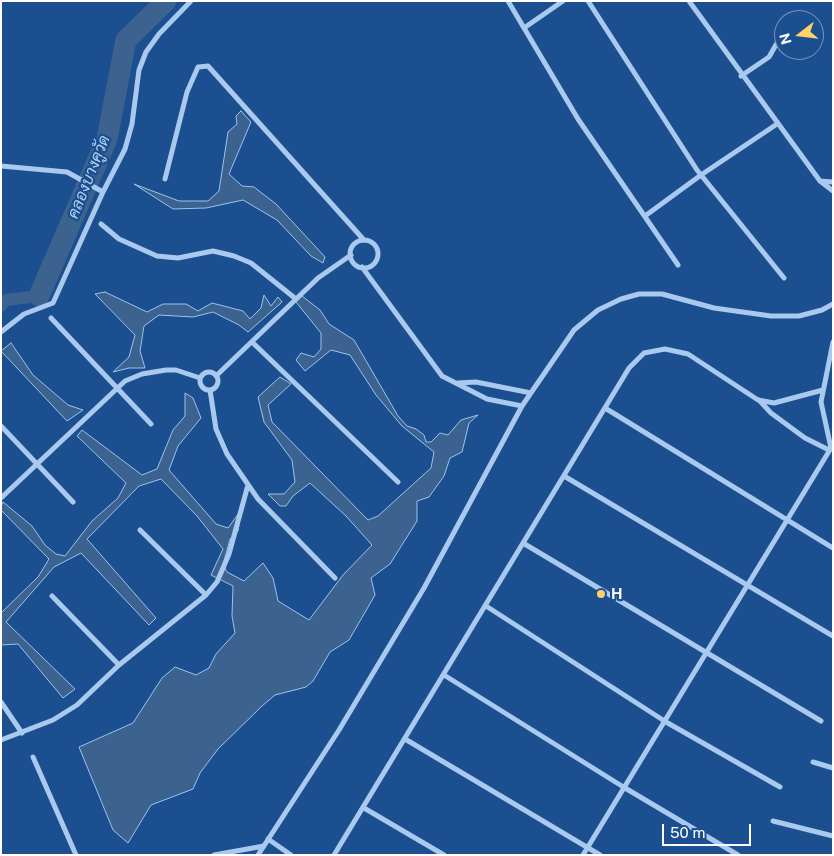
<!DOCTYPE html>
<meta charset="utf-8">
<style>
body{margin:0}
#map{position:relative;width:834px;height:856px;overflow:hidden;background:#1b4f8f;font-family:"Public Sans",sans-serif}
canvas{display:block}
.frame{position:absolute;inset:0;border:2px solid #fff;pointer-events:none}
.north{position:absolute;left:774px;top:10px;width:50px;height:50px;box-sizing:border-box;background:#1b4f8f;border:1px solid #7695bc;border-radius:50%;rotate:254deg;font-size:14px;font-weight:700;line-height:20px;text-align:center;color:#fff}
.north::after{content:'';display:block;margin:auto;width:18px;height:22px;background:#ffd166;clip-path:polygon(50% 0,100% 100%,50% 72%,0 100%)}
.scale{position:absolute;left:662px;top:824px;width:89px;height:22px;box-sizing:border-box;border:2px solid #fff;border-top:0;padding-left:6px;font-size:15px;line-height:18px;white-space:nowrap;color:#fff;-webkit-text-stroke:4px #1b4f8f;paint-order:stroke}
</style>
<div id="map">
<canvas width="834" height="856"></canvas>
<div class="frame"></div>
<div class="north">N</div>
<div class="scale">50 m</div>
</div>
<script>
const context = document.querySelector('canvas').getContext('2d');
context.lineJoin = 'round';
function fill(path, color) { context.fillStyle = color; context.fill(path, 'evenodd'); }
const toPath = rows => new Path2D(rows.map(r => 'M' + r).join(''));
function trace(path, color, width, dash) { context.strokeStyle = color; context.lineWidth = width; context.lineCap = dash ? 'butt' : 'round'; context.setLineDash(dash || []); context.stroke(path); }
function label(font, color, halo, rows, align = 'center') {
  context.font = font + ' "Public Sans",Sarabun,sans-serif'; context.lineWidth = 4.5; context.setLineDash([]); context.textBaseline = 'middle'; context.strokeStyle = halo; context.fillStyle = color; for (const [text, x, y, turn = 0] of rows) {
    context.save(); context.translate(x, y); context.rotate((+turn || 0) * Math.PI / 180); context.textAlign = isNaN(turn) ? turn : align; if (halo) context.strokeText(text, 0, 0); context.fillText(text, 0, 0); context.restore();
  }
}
const water = toPath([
 [241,111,251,122,229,174,242,186,254,187,276,204,325,257,323,263,311,256,277,220,243,200,206,208,173,209,134,184,179,201,208,201,219,191,228,132,237,124,236,116,241,111],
 [105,292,147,312,163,304,186,304,198,311,212,303,243,311,250,319,261,308,264,295,271,306,278,297,282,302,248,332,239,325,213,312,193,317,159,315,144,326,140,351,145,368,129,368,113,372,129,357,135,335,95,294,105,292],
 [302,296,320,310,329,324,354,340,398,416,407,426,416,429,424,435,426,442,431,442,440,433,448,435,461,420,478,415,469,423,462,452,450,458,444,476,429,497,417,501,417,521,390,564,371,578,375,595,349,640,330,652,313,681,306,687,275,695,262,706,218,749,200,773,193,789,151,805,128,843,113,830,79,747,133,723,162,678,175,667,196,675,209,668,216,654,235,633,232,616,233,586,211,575,223,549,197,516,161,479,139,486,87,539,156,618,149,625,81,553,54,567,6,622,75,689,63,698,18,644,1,645,1,613,38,577,49,559,1,510,1,506,3,502,32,526,45,545,56,554,65,556,92,521,118,498,126,483,77,436,82,430,142,475,157,469,173,430,185,416,185,393,193,398,201,418,178,446,169,470,216,524,228,528,241,510,238,531,230,539,223,565,227,572,244,581,263,563,273,578,278,601,309,620,343,575,372,545,346,516,310,483,293,496,286,506,280,506,268,494,284,494,295,482,292,460,264,422,258,397,280,377,291,384,268,405,272,422,368,520,378,516,431,468,434,452,402,426,376,395,350,355,331,350,305,371,296,360,301,353,314,357,321,349,321,333,296,302,302,296],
 [11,343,33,375,68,405,83,410,67,421,1,351,11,343]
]);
fill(water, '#3c6290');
trace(water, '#9cc4f0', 1);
trace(toPath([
 [1,306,6,300,39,296]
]), '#3c6290', 12);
trace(toPath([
 [39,296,107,139,126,40,166,1]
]), '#3c6290', 21);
trace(toPath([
 [508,1,578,119,678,265],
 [588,1,697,170,784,278],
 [689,1,820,181,833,191],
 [524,28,563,1],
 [741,76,769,57,777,43],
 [1,166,67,172,103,192],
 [165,179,187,92,198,67,208,66,364,240],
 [820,181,833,182],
 [645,216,701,175,777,124],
 [101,224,119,239,157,256,178,258,213,251,234,256,251,263,296,299],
 '350 254a14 14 0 1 1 28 0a14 14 0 1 1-28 0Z',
 [362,267,442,376,487,399,522,406],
 [51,318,151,424],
 [1,332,24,314,53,303,103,192,125,149,132,124,139,70,146,52,159,34,191,1],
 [252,342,398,482],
 '200 381a9 9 0 1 1 18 0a9 9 0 1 1-18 0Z',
 [216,376,318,278,351,255],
 [458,383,476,382,531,393],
 [210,390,216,429,227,454,258,499,335,578],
 [759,400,771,413,805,438,829,450],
 [605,408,833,548],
 [1,426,73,502],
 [564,476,833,636],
 [1,498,125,381,142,374,166,370,176,370,200,378],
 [140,530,206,595],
 [523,543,821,721],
 [52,596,119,665],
 [486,606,666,722,780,787],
 [444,675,625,788,738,855],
 [1,702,22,733],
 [405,739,600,855],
 [1,740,53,720,77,705,119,665,206,595,217,582,229,554,248,485],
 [33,757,76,855],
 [813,762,833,768],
 [364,808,444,855],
 [773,821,833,836],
 [268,839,291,855],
 [214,855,264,846],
 [258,855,339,730,424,588,522,406,574,330,598,310,621,299,639,294,662,294,714,308,771,316,799,316,822,310,833,304],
 [334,855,629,368,644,353,665,349,688,354,758,400,774,403,823,390],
 [583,855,831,448,821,402,833,342]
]), '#a9c9ee', 5);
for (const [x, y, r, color] of [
 [601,594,5,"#ffd166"]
]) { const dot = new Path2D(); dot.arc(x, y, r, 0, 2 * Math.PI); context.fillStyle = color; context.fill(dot); trace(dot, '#1b4f8f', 2); }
label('bold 15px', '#fff', '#1b4f8f', [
 ["H",611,594]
], 'left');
label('italic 16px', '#b5d3f5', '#1b4f8f', [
 ["คลองบางคูวัด",89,177,-68]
]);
</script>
